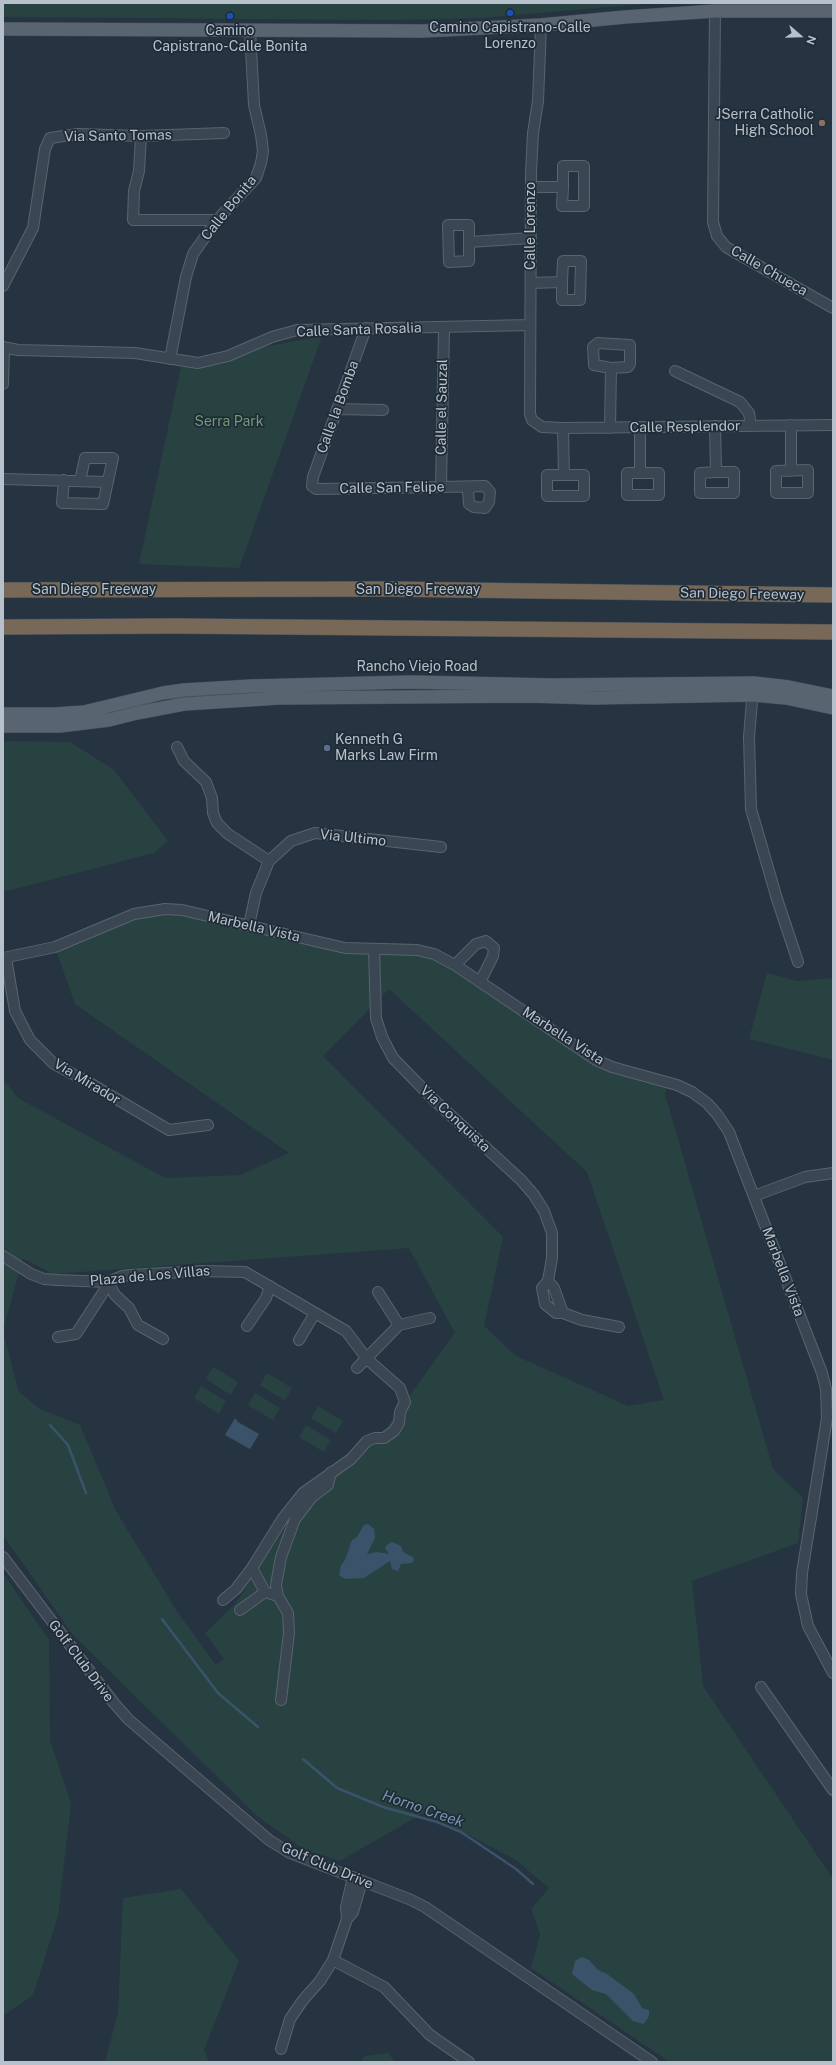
<!DOCTYPE html>
<style>
body{margin:0}
#map{position:relative;width:836px;height:2065px;overflow:hidden;background:#263441;font-family:"Public Sans",sans-serif}
canvas{display:block}
.frame{position:absolute;inset:0;border:4px solid #b7c1cb;pointer-events:none}
.north{position:absolute;left:780px;top:16px;width:40px;height:40px;-webkit-text-stroke:3px #1f2b36;paint-order:stroke;rotate:110deg;font-size:11px;font-weight:700;line-height:16px;text-align:center;color:#b7c1cb}
.north::after{content:'';display:block;margin:auto;width:14px;height:18px;background:#b7c1cb;clip-path:polygon(50% 0,100% 100%,50% 72%,0 100%)}
</style>
<div id="map">
<canvas width="836" height="2065"></canvas>
<div class="frame"></div>
<div class="north">N</div>
</div>
<script>
const context = document.querySelector('canvas').getContext('2d');
context.lineJoin = 'round';
function fill(path, color) { context.fillStyle = color; context.fill(path, 'evenodd'); }
const toPath = rows => new Path2D(rows.map(r => 'M' + r).join(''));
function trace(path, color, width, dash) { context.strokeStyle = color; context.lineWidth = width; context.lineCap = dash ? 'butt' : 'round'; context.setLineDash(dash || []); context.stroke(path); }
function label(font, color, halo, rows, align = 'center') {
  context.font = font + ' "Public Sans",sans-serif'; context.lineWidth = 3.5; context.setLineDash([]); context.textBaseline = 'middle'; context.strokeStyle = halo; context.fillStyle = color; for (const [text, x, y, turn = 0] of rows) {
    context.save(); context.translate(x, y); context.rotate((+turn || 0) * Math.PI / 180); context.textAlign = isNaN(turn) ? turn : align; if (halo) context.strokeText(text, 0, 0); context.fillText(text, 0, 0); context.restore();
  }
}
fill(toPath([
 [3,3,657,3,481,18,395,20,3,17],
 [322,336,239,568,139,564,181,367,214,365,264,347],
 [3,741,70,742,114,770,168,841,154,853,3,892],
 [155,909,345,948,427,952,596,1060,669,1082,665,1094,773,1469,803,1498,798,1543,692,1581,703,1686,833,1879,833,2062,670,2062,531,1968,540,1934,531,1909,549,1888,516,1860,425,1812,340,1861,305,1850,257,1816,73,1635,3,1535,3,1332,19,1392,40,1409,80,1425,116,1511,178,1613,216,1665,224,1659,205,1633,235,1604,304,1499,384,1431,455,1333,409,1248,53,1274,23,1258,3,1330,3,1079,18,1098,165,1178,240,1175,289,1153,75,1004,55,947],
 [389,989,587,1172,664,1400,628,1406,516,1356,484,1326,503,1237,323,1056],
 [767,973,797,981,833,978,833,1060,749,1039],
 [213,1367,238,1382,231,1395,206,1379],
 [267,1373,292,1388,285,1401,260,1385],
 [201,1386,226,1401,219,1414,194,1398],
 [255,1393,280,1408,273,1420,248,1405],
 [318,1406,343,1421,336,1433,311,1418],
 [306,1425,331,1440,324,1452,299,1437],
 [3,1573,49,1640,50,1740,71,1803,58,1916,33,1995,3,2016],
 [181,1889,239,1961,204,2050,209,2062,105,2062,118,2013,123,1898],
 [388,2053,395,2062,361,2062,365,2056]
]), '#284242');
fill(toPath([
 [235,1418,238,1422,259,1434,250,1449,225,1435],
 [368,1524,374,1529,375,1538,367,1554,377,1552,389,1554,385,1548,387,1545,392,1542,401,1546,403,1552,413,1557,414,1560,412,1563,401,1564,398,1571,392,1569,390,1561,364,1578,345,1579,339,1575,341,1565,345,1560,352,1540,357,1537,364,1525],
 [582,1957,589,1960,598,1970,607,1974,634,1994,642,2008,649,2010,649,2016,644,2024,633,2021,606,1994,592,1990,572,1974,575,1961]
]), '#3b536a');
trace(toPath([
 [50,1425,68,1445,86,1493],
 [162,1619,218,1693,258,1727],
 [303,1759,337,1788,383,1807,437,1822,461,1832,516,1869,533,1884]
]), '#3b536a', 2.5);
const minor = toPath([
 [715,11,713,222,717,236,726,247,738,254,833,308],
 [541,25,538,101,533,133,531,173,530,414,532,420,542,427,563,428,833,425],
 [141,136,139,171,134,191,133,220,217,220],
 [531,187,563,187,562,206,584,206,584,166,563,166,563,187],
 [469,242,469,261,449,262,448,225,469,225,469,242,531,238],
 [531,283,562,282,562,300,580,300,581,261,563,261,562,282],
 [3,286,33,228,45,149,50,138,78,134,141,136,224,133],
 [366,328,313,477,312,486,316,489,441,487,485,486,490,492,489,502,485,508,474,507,469,504,468,491,472,487],
 [3,347,18,350,135,353,198,363,228,356,272,337,297,330,530,325],
 [170,359,186,277,193,254,217,220,256,178,261,163,263,151,261,135,254,105,250,30],
 [675,371,740,402,749,413,751,426],
 [3,384,4,347],
 [337,409,383,410],
 [791,425,791,471],
 [715,426,716,472,734,472,734,493,700,493,700,473,716,472],
 [563,428,564,475,584,475,584,496,547,496,547,475,564,475],
 [610,428,611,368,594,365,593,347,598,343,630,345,630,364,628,367,611,368],
 [808,470,808,493,776,493,776,471,808,470],
 [640,473,627,473,627,495,659,495,659,473,640,473,640,427],
 [3,479,108,482],
 [64,480,62,503,103,504,113,458,85,458,80,481],
 [441,487,444,328],
 [753,689,749,737,751,809,777,899,798,962],
 [177,747,184,761,206,782,212,798,213,813,217,823,228,834,269,861],
 [249,925,256,893,269,861,291,841,315,833,441,847],
 [374,949,376,1018,382,1037,393,1058,433,1099,521,1180,534,1195,544,1211,552,1233,552,1258,548,1281,542,1288,545,1304,556,1313,563,1313,582,1320,619,1327],
 [3,958,55,947,134,914,165,909,182,910,345,948,417,950,434,954,455,965,596,1060,612,1067,677,1085,692,1092,707,1103,717,1114,729,1132,822,1373,826,1389,827,1418,802,1573,801,1594,808,1626,833,1673],
 [6,958,15,1011,30,1040,54,1064,88,1082,169,1130,208,1125],
 [455,965,476,944,486,941,494,948,493,956,480,982],
 [754,1196,805,1177,833,1173],
 [3,1256,31,1274,44,1279,58,1280,108,1282,122,1276,130,1275,201,1271,245,1272,346,1331,367,1359,400,1388,405,1402,400,1412,399,1423,394,1431,384,1438,375,1438,367,1441,351,1459,303,1493,283,1518,252,1568,236,1589,223,1600],
 [548,1281,554,1288,563,1313],
 [108,1282,115,1295,129,1308,138,1325,163,1339],
 [399,1325,430,1318],
 [247,1326,266,1298,270,1286],
 [58,1337,76,1334,104,1291,108,1282],
 [299,1340,315,1313],
 [357,1368,399,1325,378,1292],
 [3,1557,114,1703,128,1719,269,1840,290,1853,409,1899,425,1907,652,2062],
 [252,1568,265,1592,278,1596],
 [240,1610,265,1592],
 [761,1687,833,1790],
 [281,1700,289,1633,288,1613,278,1596,276,1585,281,1557,295,1519,312,1497,328,1485,331,1472],
 [347,1919,353,1912,362,1881],
 [333,1960,384,1987,430,2035,469,2062],
 [281,2049,290,2019,303,2000,320,1981,333,1960,347,1919,346,1907,353,1877]
]);
const major = toPath([
 [3,29,423,31,541,25,625,17,715,11,833,11],
 [3,714,55,714,84,712,163,693,184,690,251,686,411,682,551,685,754,683,789,687,833,696],
 [3,726,60,726,109,720,137,713,184,704,279,698,528,696,594,698,753,695,786,698,833,708]
]);
const highway = toPath([
 [3,590,386,589,833,595],
 [3,627,175,626,833,632]
]);
trace(minor, '#58646e', 12);
trace(major, '#444f5a', 14);
trace(highway, '#45515b', 16);
trace(minor, '#3a4651', 10);
trace(major, '#586571', 13);
trace(highway, '#776857', 15);
for (const [x, y, r, color] of [
 [510,13,4,"#1a4fb4"],
 [230,16,4,"#1a4fb4"],
 [822,123,4,"#8d6e63"],
 [327,748,4,"#5c6f8a"]
]) { const dot = new Path2D(); dot.arc(x, y, r, 0, 2 * Math.PI); context.fillStyle = color; context.fill(dot); trace(dot, '#1f2b36', 1.5); }
label('14px', '#b7c1cb', '#1f2b36', [
 ["Camino Capistrano-Calle",510,28],
 ["Lorenzo",510,44],
 ["Camino",230,31],
 ["Capistrano-Calle Bonita",230,47],
 ["JSerra Catholic",814,115,"right"],
 ["High School",814,131,"right"],
 ["Kenneth G",335,740,"left"],
 ["Marks Law Firm",335,756,"left"]
]);
label('14px', '#b7c1cb', '#1f2b36', [
 ["Via Santo Tomas",118,136,-1],
 ["Calle Bonita",229,208,-51],
 ["Calle Lorenzo",531,226,-90],
 ["Calle Chueca",769,271,30],
 ["Calle Santa Rosalia",359,330,-2],
 ["Calle la Bomba",338,407,-70],
 ["Calle el Sauzal",442,407,-89],
 ["Calle Resplendor",685,427,-1],
 ["Calle San Felipe",392,488,-1],
 ["San Diego Freeway",94,590],
 ["San Diego Freeway",418,590],
 ["San Diego Freeway",742,594,1],
 ["Rancho Viejo Road",417,667],
 ["Via Ultimo",353,838,6],
 ["Marbella Vista",254,927,13],
 ["Marbella Vista",563,1036,33],
 ["Via Mirador",87,1082,31],
 ["Via Conquista",455,1119,43],
 ["Marbella Vista",783,1272,69],
 ["Plaza de Los Villas",150,1276,-5],
 ["Golf Club Drive",81,1661,53],
 ["Golf Club Drive",327,1866,23]
]);
label('14px', '#6e9c75', '#1f2b36', [
 ["Serra Park",229,422]
]);
label('italic 15px', '#7794ae', '#1f2b36', [
 ["Horno Creek",423,1809,19]
]);
</script>
